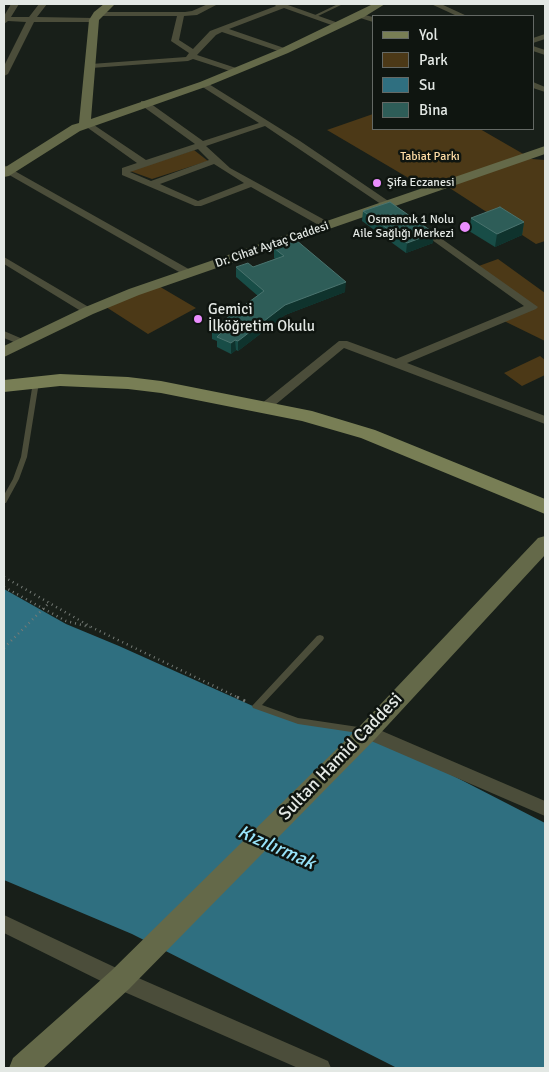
<!DOCTYPE html>
<meta charset="utf-8">
<style>
body{margin:0}
#map{position:relative;width:549px;height:1072px;overflow:hidden;background:#181f19;font-family:Signika,sans-serif}
canvas{display:block}
.frame{position:absolute;inset:0;border:5px solid #e3e8e4;pointer-events:none}
.legend{position:absolute;left:372px;top:15px;width:162px;height:115px;box-sizing:border-box;background:#0f1510;border:1px solid #646965;margin:0;padding:6px 9px;list-style:none;font-size:15px;color:#e3e8e4}
.legend li{display:flex;align-items:center;gap:10px;height:25px}
.legend b{width:25px;border:1px solid #646965}
</style>
<div id="map">
<canvas width="549" height="1072"></canvas>
<div class="frame"></div>
<ul class="legend">
<li><b style="height:6px;background:#787e55"></b>Yol</li>
<li><b style="height:14px;background:#4c3917"></b>Park</li>
<li><b style="height:14px;background:#2f6f80"></b>Su</li>
<li><b style="height:14px;background:#2e5d58"></b>Bina</li>
</ul>
</div>
<script>
const context = document.querySelector('canvas').getContext('2d');
context.lineJoin = 'round';
function fill(path, color) { context.fillStyle = color; context.fill(path, 'evenodd'); }
const toPath = rows => new Path2D(rows.map(r => 'M' + r).join(''));
function trace(path, color, width, dash) { context.strokeStyle = color; context.lineWidth = width; context.lineCap = dash ? 'butt' : 'round'; context.setLineDash(dash || []); context.stroke(path); }
function label(font, color, halo, rows, align = 'center') {
  context.font = font + ' Signika,sans-serif'; context.lineWidth = 5; context.setLineDash([]); context.textBaseline = 'middle'; context.strokeStyle = halo; context.fillStyle = color; for (const [text, x, y, turn = 0] of rows) {
    context.save(); context.translate(x, y); context.rotate((+turn || 0) * Math.PI / 180); context.textAlign = isNaN(turn) ? turn : align; if (halo) context.strokeText(text, 0, 0); context.fillText(text, 0, 0); context.restore();
  }
}
fill(toPath([
 [373,114,373,129,480,129,532,159,545,160,545,241,536,244,445,185,429,190,327,130],
 [194,150,208,161,152,179,130,171],
 [498,259,545,293,545,341,502,320,531,308,476,267],
 [157,285,196,308,148,334,103,305],
 [540,356,545,360,545,375,522,386,504,373]
]), '#4c3917');
fill(toPath([
 [4,589,66,624,119,646,255,707,278,715,368,732,545,823,545,1068,397,1068,132,934,4,880]
]), '#2f6f80');
trace(toPath([
 [4,577,93,628,239,698],
 [4,587,66,621,90,627]
]), '#757b76', 2.5, [1, 4]);
trace(toPath([
 [237,697,247,702]
]), '#757b76', 3, [2, 5]);
fill(toPath([
 [338,4,343,4,316,17,313,16,338,4],
 [36,380,39,382,27,457,19,479,6,503,4,503,4,495,13,479,21,457,33,382,36,380],
 [320,635,323,636,324,638,323,640,262,705,298,718,365,728,368,729,369,731,368,733,365,734,298,724,253,708,252,706,317,636,320,635]
]), '#4b4d3a');
fill(toPath([
 [11,4,19,4,11,17,29,17,39,4,47,4,37,17,94,18,98,20,94,22,34,22,8,74,4,76,4,66,26,22,8,21,4,24,4,16,11,4],
 [208,4,218,4,197,15,184,16,179,40,193,49,210,31,276,6,274,4,285,4,344,25,337,27,284,8,229,29,287,49,288,51,284,53,222,32,216,35,197,55,239,69,239,73,236,73,193,59,188,61,91,68,87,66,91,64,186,57,189,53,171,41,177,16,98,16,94,14,95,12,185,12,192,11,208,4],
 [431,4,441,4,467,16,457,16,431,4],
 [357,13,373,17,373,22,357,17,357,13],
 [545,34,545,39,533,43,533,38,545,34],
 [533,46,545,50,545,55,533,51,533,46],
 [204,81,300,141,403,211,398,214,394,213,265,126,206,146,230,168,332,224,332,228,324,228,251,187,201,206,195,206,122,175,122,168,137,163,81,123,82,121,88,121,146,160,195,144,141,105,141,101,147,101,203,141,259,123,201,86,200,84,204,81],
 [198,149,209,160,151,181,130,172,198,149],
 [214,164,244,183,198,201,160,184,214,164],
 [533,82,545,87,545,92,533,88,533,82],
 [4,165,194,272,195,274,190,277,186,276,4,172,4,165],
 [418,222,538,307,536,309,407,363,545,416,545,424,344,348,269,410,261,410,259,407,261,404,339,341,347,341,396,359,524,306,414,227,414,223,418,222],
 [4,257,92,309,94,311,92,313,84,313,4,264,4,257],
 [4,331,25,340,27,342,21,345,4,338,4,331],
 [368,725,545,801,545,816,362,737,360,732,362,727,368,725],
 [4,915,127,973,328,1061,331,1068,298,1068,113,987,4,933,4,915]
]), '#4b4d3a');
fill(toPath([
 [104,4,115,4,99,20,91,119,200,82,280,49,373,4,385,4,364,17,288,53,208,86,80,131,9,176,4,177,4,168,72,125,79,123,89,20,94,12,104,4],
 [545,146,545,154,139,295,93,314,4,357,4,346,83,308,129,289,545,146],
 [545,536,545,555,376,738,129,989,43,1068,9,1068,13,1058,111,971,360,726,538,538,545,536]
]), '#646949');
fill(toPath([
 [60,374,128,377,161,381,312,411,375,430,545,499,545,514,361,438,302,421,161,393,128,389,60,386,4,392,4,380,60,374]
]), '#787e55');
trace(toPath([
 [4,648,50,602]
]), '#757b76', 2.5, [1, 4]);
fill(toPath([
 [363,211,433,243,406,253,362,221],
 [471,218,524,222,522,235,495,247,469,231],
 [274,248,345,292,285,315,238,351,236,350,231,354,217,347,217,341,212,339,212,329,258,296,236,277,236,267,253,267,275,259,274,258]
]), '#184d47');
fill(toPath([
 [524,222,522,235,495,247,497,234],
 [434,233,433,243,406,253,407,243],
 [346,282,345,292,285,315,238,351,238,341,285,305],
 [235,340,236,350,231,354,231,343]
]), '#0f332d');
const building = toPath([
 [390,202,434,233,407,243,363,211,390,202],
 [500,207,524,222,497,234,471,218,500,207],
 [296,240,346,282,285,305,238,341,235,340,231,343,217,337,221,333,212,329,264,291,236,267,248,263,253,267,284,256,274,248,296,240]
]);
fill(building, '#2e5d58');
trace(building, '#4a736e', 1);
for (const [x, y, r, color] of [
 [377,183,5,"#ea8dfd"],
 [465,227,6,"#ea8dfd"],
 [198,319,5,"#ea8dfd"]
]) { const dot = new Path2D(); dot.arc(x, y, r, 0, 2 * Math.PI); context.fillStyle = color; context.fill(dot); trace(dot, '#0f1510', 2); }
label('12px', '#fddca5', '#0f1510', [
 ["Tabiat Parkı",430,157]
]);
label('12px', '#e3e8e4', '#0f1510', [
 ["Şifa Eczanesi",387,183],
 ["Osmancık 1 Nolu",454,220,"right"],
 ["Aile Sağlığı Merkezi",454,234,"right"]
], 'left');
label('12px', '#e3e8e4', '#0f1510', [
 ["Dr. Cihat Aytaç Caddesi",272,245,-19]
]);
label('15px', '#e3e8e4', '#0f1510', [
 ["Gemici",208,310],
 ["İlköğretim Okulu",208,327]
], 'left');
label('18px', '#e3e8e4', '#0f1510', [
 ["Sultan Hamid Caddesi",341,757,-46]
]);
label('italic 19px', '#98e3f9', '#0f1510', [
 ["Kızılırmak",276,848,24]
]);
</script>
